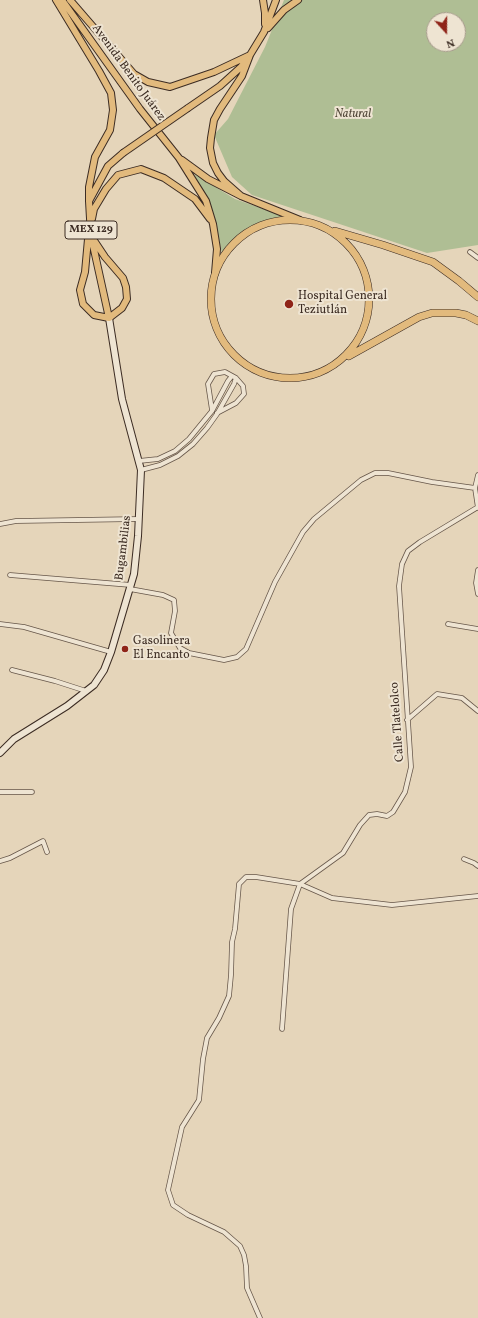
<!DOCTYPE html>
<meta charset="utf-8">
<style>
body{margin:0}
#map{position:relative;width:478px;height:1318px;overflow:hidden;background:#e5d5ba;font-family:Vollkorn,serif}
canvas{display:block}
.north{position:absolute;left:426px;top:12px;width:40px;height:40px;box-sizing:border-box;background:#eee4d2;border:1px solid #a79a8c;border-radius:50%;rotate:159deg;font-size:11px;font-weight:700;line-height:16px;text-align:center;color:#3c2c23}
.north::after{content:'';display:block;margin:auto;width:14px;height:18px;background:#8f2418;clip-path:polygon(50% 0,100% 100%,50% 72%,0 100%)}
</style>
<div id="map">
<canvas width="478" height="1318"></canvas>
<div class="north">N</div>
</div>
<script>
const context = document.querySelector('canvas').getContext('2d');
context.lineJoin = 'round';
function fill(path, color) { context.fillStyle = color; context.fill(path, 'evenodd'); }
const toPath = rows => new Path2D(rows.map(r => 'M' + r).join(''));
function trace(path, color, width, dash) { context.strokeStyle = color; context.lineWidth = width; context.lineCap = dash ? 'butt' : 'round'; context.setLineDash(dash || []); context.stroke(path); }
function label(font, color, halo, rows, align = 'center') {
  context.font = font + ' Vollkorn,serif'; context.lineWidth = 4; context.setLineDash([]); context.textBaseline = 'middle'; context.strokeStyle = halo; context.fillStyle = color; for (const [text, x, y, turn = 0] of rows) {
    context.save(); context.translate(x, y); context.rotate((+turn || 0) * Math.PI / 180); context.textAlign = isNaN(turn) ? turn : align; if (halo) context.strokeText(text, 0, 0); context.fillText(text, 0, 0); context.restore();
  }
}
fill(toPath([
 [284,0,478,0,478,245,427,253,252,195,232,177,214,135,228,119,265,47],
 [434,20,458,20,458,44,434,44],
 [194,174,235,199,283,216,256,225,233,242,222,254,214,215]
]), '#afbe94');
const street = toPath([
 [470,252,478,258],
 [212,410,208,384,214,374,225,372,236,378,243,386,244,394,236,403,217,413],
 [139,461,158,459,175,451,189,439,212,411,228,381,232,376],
 [141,470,160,465,178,456,193,444,207,428,217,414,234,384,236,378],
 [478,475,475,488,478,508],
 [0,524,16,521,139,519],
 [478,570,476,583,478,594],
 [10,575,131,585],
 [130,589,163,595,174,600,175,611,171,633,180,648,189,653,224,660,237,657,246,649,275,582,303,532,314,519,361,480,375,473,388,473,432,482,475,488],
 [0,624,24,627,111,652],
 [448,624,478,629],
 [12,670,55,681,86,691],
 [407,720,437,694,462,698,478,711],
 [0,792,32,792],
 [464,859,474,863,478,866],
 [0,861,10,858,43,841,47,852],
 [300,884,343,853,360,825,369,815,377,814,387,816,393,812,405,792,411,767,399,586,402,564,408,551,420,542,478,507],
 [282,1029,291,909,300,884],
 [260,1318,247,1288,246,1266,244,1255,240,1246,224,1232,188,1215,173,1205,168,1190,182,1127,199,1100,203,1059,207,1038,219,1018,229,996,231,975,232,942,235,929,239,884,246,877,256,877,300,884,332,898,392,905,478,896]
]);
const secondary = toPath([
 [0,753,14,739,67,706,94,685,104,670,111,652,134,574,138,536,141,470,122,399,109,318]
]);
const primary = toPath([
 [56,0,99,71,111,93,113,110,110,130,95,157,89,187,89,201],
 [62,0,140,109,179,158,206,201,213,224,217,249,215,273],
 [70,0,134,74,148,82,170,87,214,72,250,55],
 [263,0,265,13,265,24],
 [268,28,284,10,298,0],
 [188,108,220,86,241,67,250,55,264,32,276,0],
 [182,160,208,179,241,196,300,220],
 [241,196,224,181,218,173,213,163,210,148,211,138,214,120,220,109,242,76,250,55],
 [92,219,94,209,106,189,118,175,141,169,164,178,195,199,210,219],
 [91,236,105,257,123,278,126,287,127,299,122,308,109,318,94,315,83,304,80,290,85,272,88,239,91,236],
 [109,318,91,236,89,201,108,166,123,153]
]);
const highway = toPath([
 '211 299a79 79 0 1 1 158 0a79 79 0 1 1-158 0Z',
 [335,231,383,245,433,262,459,281,478,297],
 [349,356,419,317,432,313,456,313,466,315,478,321]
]);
trace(street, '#665649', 5.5);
trace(secondary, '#3c2c23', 8);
trace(primary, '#3c2c23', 8);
trace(highway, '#3c2c23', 8);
trace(street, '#eee4d2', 4);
trace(secondary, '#eee4d2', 6);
trace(primary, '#e2ba7d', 6);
trace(highway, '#e2ba7d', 7);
const primaryBridge = toPath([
 [123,153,188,108]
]);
trace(primaryBridge, '#3c2c23', 8, []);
trace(primaryBridge, '#e2ba7d', 6);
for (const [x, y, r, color] of [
 [289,304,5,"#8f2418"],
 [125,649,4,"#8f2418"]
]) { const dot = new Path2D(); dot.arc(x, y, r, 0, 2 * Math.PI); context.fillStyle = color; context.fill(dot); trace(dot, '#eee4d2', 1.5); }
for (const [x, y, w] of [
 [91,230,52]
]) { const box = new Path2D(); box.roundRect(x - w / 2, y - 9, w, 18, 3); context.fillStyle = '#eee4d2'; context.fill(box); trace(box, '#3c2c23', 1); }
label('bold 11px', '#3c2c23', null, [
 ["MEX 129",91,230]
]);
label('12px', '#3c2c23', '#eee4d2', [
 ["Avenida Benito Juárez",128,73,54],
 ["Bugambilias",124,548,-83],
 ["Calle Tlatelolco",398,722,-94]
]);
label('italic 12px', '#53493a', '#eee4d2', [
 ["Natural",353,115]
]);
label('12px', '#3c2c23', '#eee4d2', [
 ["Hospital General",298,297],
 ["Teziutlán",298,311],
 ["Gasolinera",133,642],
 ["El Encanto",133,656]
], 'left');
</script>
